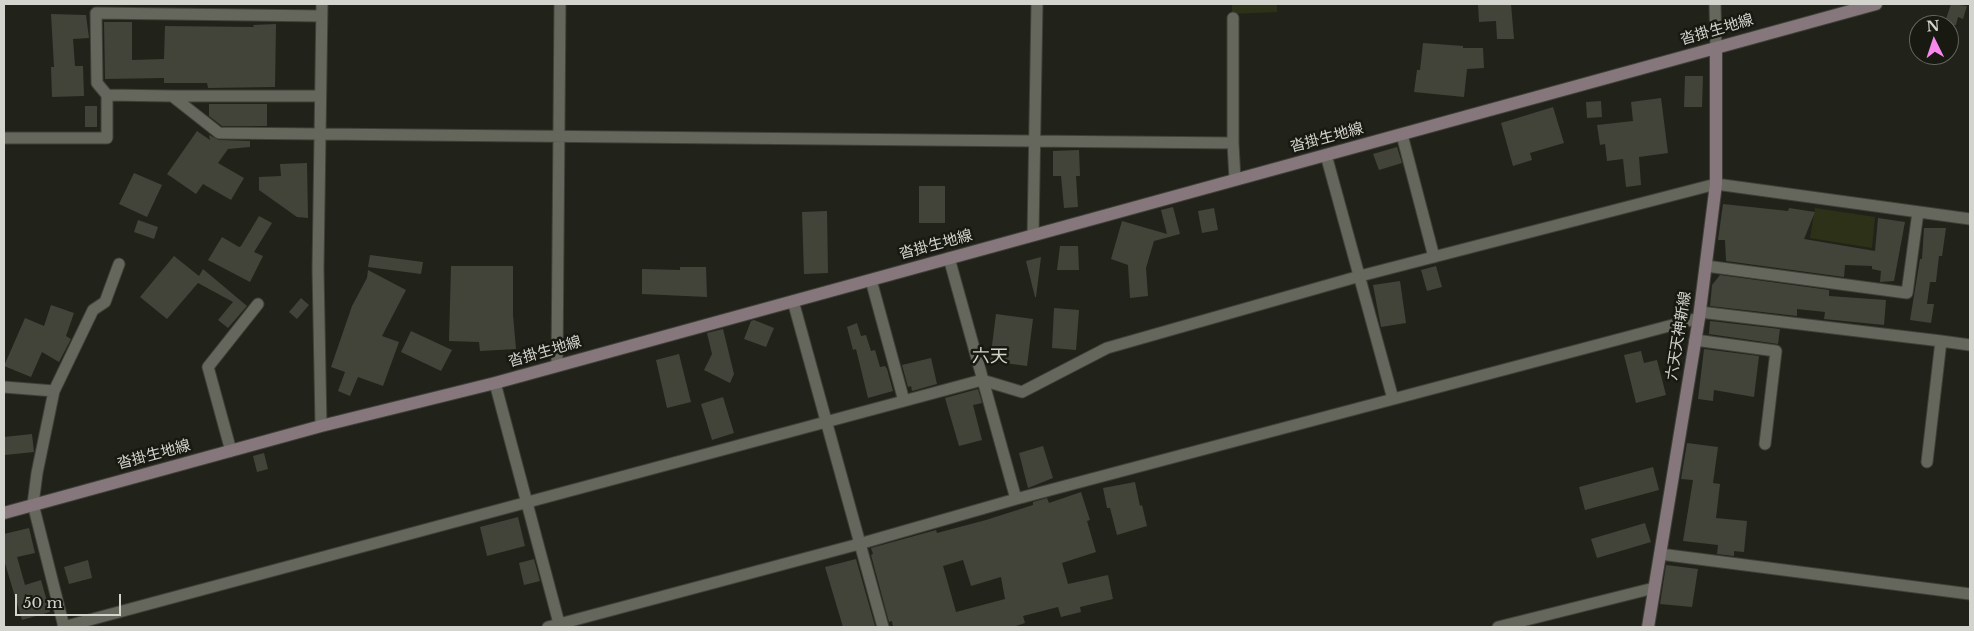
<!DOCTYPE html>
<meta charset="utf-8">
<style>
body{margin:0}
#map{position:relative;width:1974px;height:631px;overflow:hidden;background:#21231a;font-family:"Libre Baskerville",serif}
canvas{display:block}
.frame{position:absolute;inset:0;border:5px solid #d3d4ce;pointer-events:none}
.north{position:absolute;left:1909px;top:15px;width:50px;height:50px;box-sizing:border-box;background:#181a11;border:1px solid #63645d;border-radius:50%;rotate:356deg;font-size:14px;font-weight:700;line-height:20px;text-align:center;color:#d3d4ce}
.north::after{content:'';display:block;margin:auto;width:18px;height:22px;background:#f888eb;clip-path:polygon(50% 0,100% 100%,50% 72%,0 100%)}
.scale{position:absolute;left:15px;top:594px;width:106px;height:22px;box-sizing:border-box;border:2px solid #d3d4ce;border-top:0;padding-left:6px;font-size:15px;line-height:18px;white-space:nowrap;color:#d3d4ce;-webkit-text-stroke:4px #181a11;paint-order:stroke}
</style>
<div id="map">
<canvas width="1974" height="631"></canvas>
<div class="frame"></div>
<div class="north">N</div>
<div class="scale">50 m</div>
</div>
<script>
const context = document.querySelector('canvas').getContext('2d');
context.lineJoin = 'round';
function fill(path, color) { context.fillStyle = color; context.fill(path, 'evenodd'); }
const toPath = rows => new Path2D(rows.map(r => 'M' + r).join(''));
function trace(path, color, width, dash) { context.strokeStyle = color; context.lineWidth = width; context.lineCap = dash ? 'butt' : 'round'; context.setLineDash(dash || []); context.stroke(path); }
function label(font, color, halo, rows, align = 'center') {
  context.font = font + ' "Libre Baskerville","Noto Sans JP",serif'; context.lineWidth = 5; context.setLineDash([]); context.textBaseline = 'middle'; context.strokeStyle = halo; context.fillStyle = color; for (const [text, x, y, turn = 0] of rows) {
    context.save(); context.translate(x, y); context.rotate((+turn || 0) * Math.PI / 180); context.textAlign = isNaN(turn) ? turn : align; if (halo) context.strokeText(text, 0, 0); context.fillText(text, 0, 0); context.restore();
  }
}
fill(toPath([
 [1232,4,1277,4,1277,12,1232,14],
 [1815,208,1875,217,1872,248,1810,238]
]), '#2d3118');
fill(toPath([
 [1478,4,1511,4,1514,39,1497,39,1496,21,1479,22],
 [1951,4,1967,6,1963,19,1958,17,1956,25,1944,25],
 [51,14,86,15,89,38,73,39,75,66,83,66,84,96,52,97,51,67,54,67],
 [104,22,132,22,132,60,164,59,165,26,254,27,253,25,276,24,275,87,208,88,207,83,164,83,164,78,105,79],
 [1423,43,1463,46,1463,48,1483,48,1484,68,1467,69,1464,97,1414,92,1417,70,1420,70],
 [1685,76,1703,76,1702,107,1684,107],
 [1661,98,1668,153,1639,157,1641,185,1626,187,1623,159,1607,161,1605,144,1600,145,1597,125,1633,121,1631,102],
 [1601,101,1602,117,1587,118,1586,102],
 [209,104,267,104,267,126,222,126,209,116],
 [85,106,97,106,97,127,85,127],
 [1553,107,1564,143,1530,153,1532,160,1513,166,1501,123],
 [197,131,210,140,209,135,219,140,250,141,250,147,228,149,218,163,244,178,231,200,203,184,196,194,167,174],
 [1397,147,1402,163,1379,170,1373,154],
 [1079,150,1080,176,1076,176,1078,207,1064,208,1061,176,1053,176,1053,151],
 [307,163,308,218,297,217,259,190,259,177,281,176,280,164],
 [134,173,162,185,147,217,119,204],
 [919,186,945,186,945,223,919,223],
 [1723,204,1788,211,1789,208,1815,212,1804,239,1875,251,1878,218,1905,222,1894,281,1880,282,1881,271,1872,269,1872,266,1845,265,1844,277,1726,261,1725,240,1718,240],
 [1173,207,1180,234,1154,241,1146,268,1148,296,1130,298,1128,265,1111,259,1122,221,1167,234,1161,210],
 [1214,208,1218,230,1202,233,1198,211],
 [827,211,828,273,804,274,802,212],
 [259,216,272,223,254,252,263,256,250,282,208,260,222,237,239,247,241,246],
 [138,220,158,227,154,239,134,232],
 [1924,228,1946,228,1942,256,1939,256,1936,282,1930,282,1927,304,1934,304,1931,323,1910,320,1920,259,1922,259],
 [1060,246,1078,246,1079,270,1057,270],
 [370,255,423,262,421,274,368,267],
 [174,256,199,276,203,269,247,306,228,328,218,320,233,302,198,283,167,319,140,297],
 [1041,257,1036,297,1035,297,1026,261],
 [451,266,513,266,513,315,516,349,480,351,479,342,449,341],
 [1436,266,1442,287,1427,291,1421,270],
 [680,267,706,267,707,297,642,294,642,269,680,270],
 [368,270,406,290,382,336,399,342,383,386,358,377,350,396,338,391,345,372,331,367,352,306,367,278],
 [1720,275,1829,290,1829,296,1886,300,1884,325,1824,319,1825,312,1797,309,1797,316,1710,306,1712,285],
 [1400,281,1406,323,1381,327,1373,285],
 [301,298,309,305,297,319,289,312],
 [51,305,74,313,66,336,71,339,59,362,42,352,31,377,4,366,25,318,44,326],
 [1054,308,1079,310,1076,350,1052,348],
 [996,314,1033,319,1027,366,990,361],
 [754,320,774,328,766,347,744,339,751,321],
 [1710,321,1780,329,1778,344,1709,334],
 [857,323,861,336,866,335,871,351,875,350,880,367,885,366,887,369,893,391,868,398,856,349,853,350,847,327],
 [723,329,734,374,730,383,704,370,712,354,707,333],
 [411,331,452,350,441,371,401,352],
 [1704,349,1759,356,1754,397,1714,390,1713,401,1698,399],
 [1641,351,1644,363,1657,360,1666,395,1636,403,1624,355],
 [679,354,691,402,667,408,656,360],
 [931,358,937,384,912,391,911,386,908,387,902,365],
 [978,389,982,403,973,405,982,440,959,446,945,398],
 [723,397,734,433,712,440,701,404],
 [32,434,34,452,5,455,4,437],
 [1687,443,1718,447,1713,483,1720,484,1716,518,1747,521,1744,552,1734,551,1734,556,1717,554,1718,545,1683,541,1693,480,1681,479],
 [1043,446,1053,478,1028,488,1019,453],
 [264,453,268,469,257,472,253,456],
 [1653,467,1659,490,1585,510,1579,487],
 [1135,482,1140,506,1142,505,1147,526,1117,535,1110,508,1107,508,1103,488],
 [1081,492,1090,520,1087,521,1096,552,1062,563,1068,584,1108,575,1113,599,1080,607,1081,612,1061,617,1058,607,1023,616,1025,623,1013,627,893,627,892,621,889,622,871,555,873,554,871,548,936,530,937,533,986,520,1033,505,1033,502,1047,498,1049,503],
 [963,560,971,586,1001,577,1005,599,956,612,943,566],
 [518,517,525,546,487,556,480,527],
 [1645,523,1651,542,1597,558,1591,539],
 [29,528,35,553,17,557,25,585,41,580,50,612,22,620,4,560,4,534],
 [534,559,540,581,524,585,519,563],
 [856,559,875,626,843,627,825,567],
 [88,560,92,578,69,584,64,567],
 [1666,565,1698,569,1692,607,1660,604]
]), '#42443a');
const minor = toPath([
 [1715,4,1716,48],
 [1233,18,1233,143],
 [107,95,172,96,219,133,1233,143,1235,180],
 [172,96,320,96],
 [1402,135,1434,257],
 [4,138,107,138,107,95,97,83,96,13,321,16],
 [1326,155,1393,399],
 [1033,235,1037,4],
 [949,258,1016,499],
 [1706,266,1907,293,1918,212],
 [871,280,904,401],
 [793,301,883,627],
 [1700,312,1941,341],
 [1695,340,1776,351,1765,444],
 [557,365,560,4],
 [495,383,560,627],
 [4,387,54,391],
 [321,426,318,269,322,4],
 [231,451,208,367,258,304],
 [1927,462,1941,341,1970,345],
 [1660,554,1970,594],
 [63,627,982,380,1022,392,1107,348,1360,276,1716,184,1970,219],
 [64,627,33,504,37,473,54,391,93,310,105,302,119,264],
 [548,627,859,544,1016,499,1699,318],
 [1498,627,1654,588]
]);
const secondary = toPath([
 [4,513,321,426,495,383,1876,4],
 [1648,627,1699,318,1716,184,1716,48]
]);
trace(minor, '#3f4039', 13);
trace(secondary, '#3f4039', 14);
trace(minor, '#65675c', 11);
trace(secondary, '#86777d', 12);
label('15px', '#d3d4ce', '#181a11', [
 ["沓掛生地線",1717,30,-16],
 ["沓掛生地線",1327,138,-15],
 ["沓掛生地線",936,245,-15],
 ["六天天神新線",1679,336,-81],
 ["沓掛生地線",545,352,-16],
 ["沓掛生地線",154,455,-15]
]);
label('18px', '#d0d3c6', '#181a11', [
 ["六天",990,357]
]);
</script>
